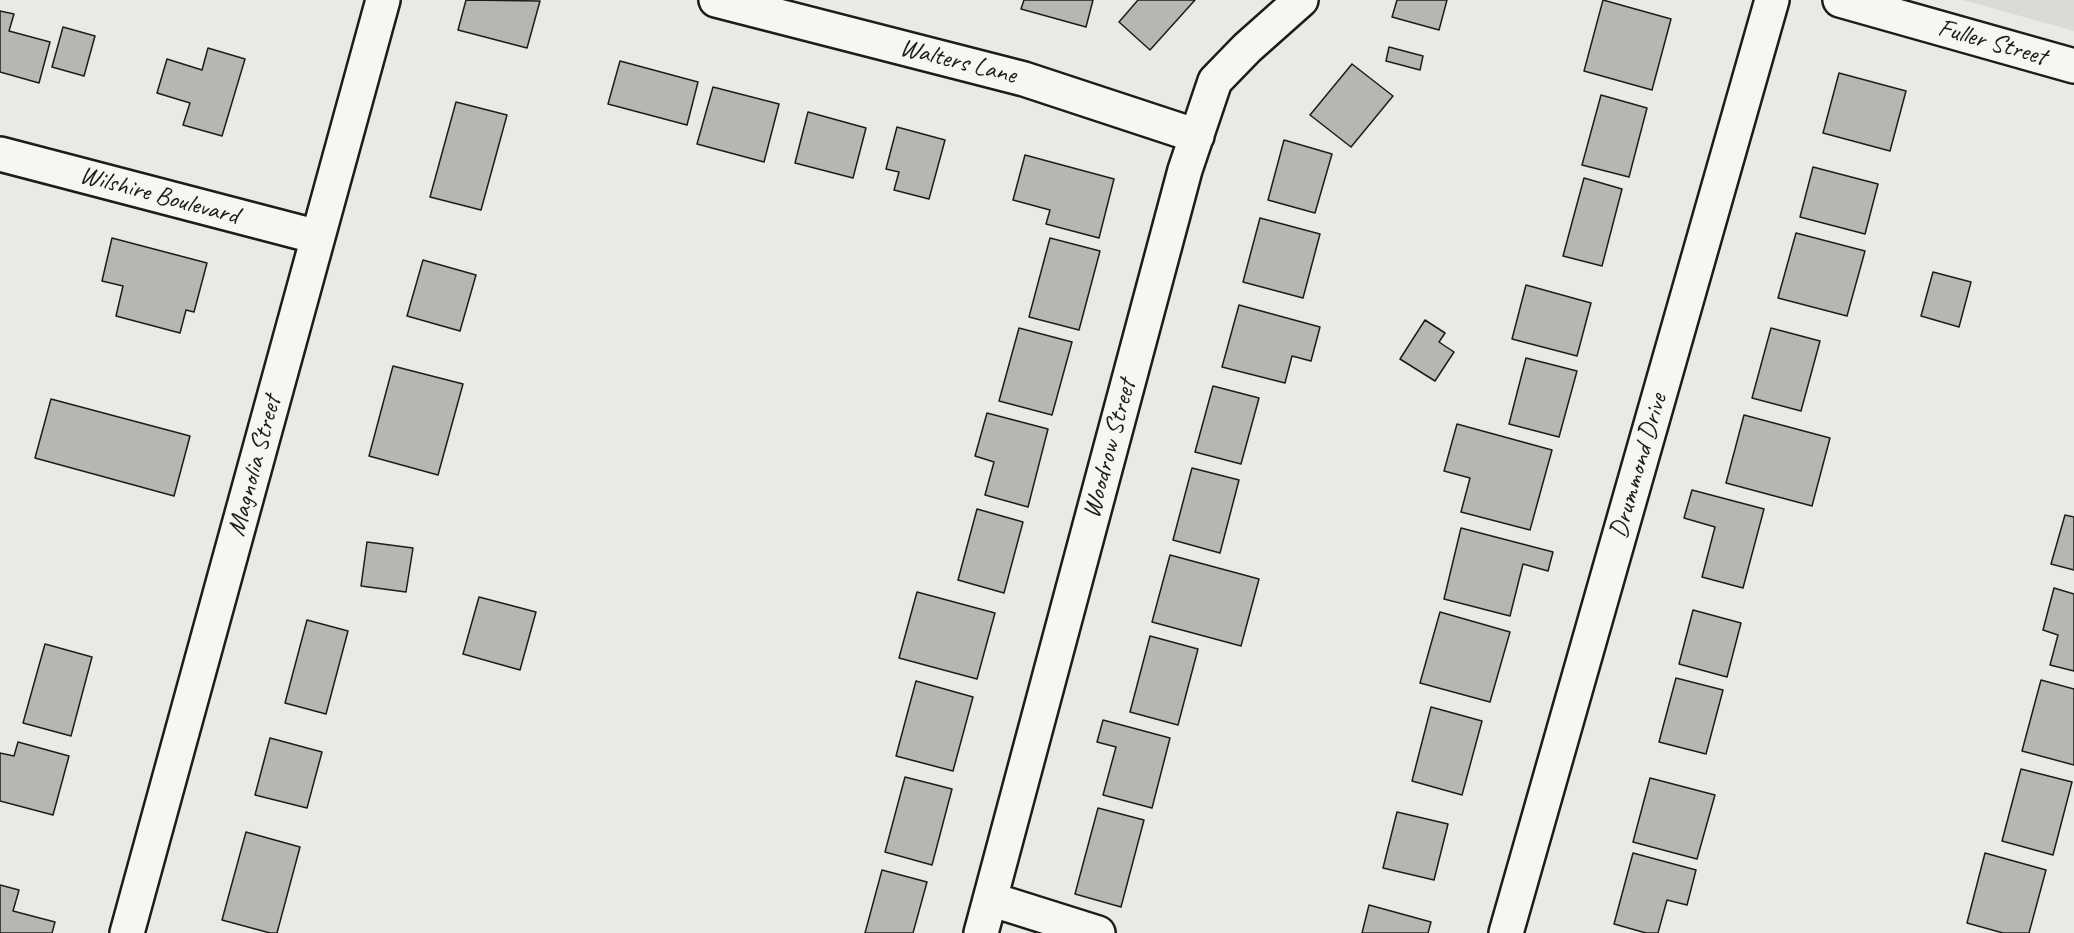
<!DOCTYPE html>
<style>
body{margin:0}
canvas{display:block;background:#e9e9e5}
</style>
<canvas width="2074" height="933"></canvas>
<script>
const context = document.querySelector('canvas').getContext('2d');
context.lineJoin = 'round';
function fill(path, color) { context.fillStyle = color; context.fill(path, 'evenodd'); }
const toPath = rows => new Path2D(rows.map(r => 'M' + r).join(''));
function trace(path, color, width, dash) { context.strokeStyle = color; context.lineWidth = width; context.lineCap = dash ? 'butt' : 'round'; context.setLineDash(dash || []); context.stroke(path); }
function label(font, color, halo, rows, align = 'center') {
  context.font = font + ' Caveat,sans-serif'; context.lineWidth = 4.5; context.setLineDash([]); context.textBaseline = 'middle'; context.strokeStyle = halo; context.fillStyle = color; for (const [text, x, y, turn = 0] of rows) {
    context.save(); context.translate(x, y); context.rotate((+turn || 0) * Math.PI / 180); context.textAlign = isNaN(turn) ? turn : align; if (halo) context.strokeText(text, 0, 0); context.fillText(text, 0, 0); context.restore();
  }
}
fill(toPath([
 [1963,0,2074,0,2074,31]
]), '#dadad6');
const building = toPath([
 [466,0,540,1,527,48,458,30,466,0],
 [1024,0,1093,0,1086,27,1021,9,1024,0],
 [1138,0,1195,0,1150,50,1119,22,1138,0],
 [1397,0,1447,0,1439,30,1392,17,1397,0],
 [1603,0,1671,19,1652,90,1584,71,1603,0],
 [0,11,14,14,9,31,50,42,39,83,0,72,0,11],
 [63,27,95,36,84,76,52,67,63,27],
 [1389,47,1423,56,1420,70,1386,61,1389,47],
 [208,48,245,59,222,136,183,125,190,103,157,93,167,59,202,70,208,48],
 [620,61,698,82,687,125,608,104,620,61],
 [1352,64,1393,96,1351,147,1310,115,1352,64],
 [1839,73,1906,91,1890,151,1823,133,1839,73],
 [713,87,779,104,764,162,697,144,713,87],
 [1601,95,1647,108,1629,177,1582,165,1601,95],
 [456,102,507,115,481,210,430,197,456,102],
 [808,112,866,128,853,178,795,163,808,112],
 [897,127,945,140,929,199,894,190,899,172,886,169,897,127],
 [1284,140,1332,154,1315,213,1268,200,1284,140],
 [1025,155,1114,179,1099,238,1046,224,1050,210,1013,200,1025,155],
 [1813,167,1878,184,1865,234,1800,217,1813,167],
 [1584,178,1622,189,1602,266,1563,256,1584,178],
 [1260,218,1320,234,1303,298,1243,282,1260,218],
 [1796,233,1865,251,1847,316,1778,298,1796,233],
 [112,238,207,263,194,312,186,310,180,333,116,316,123,286,102,281,112,238],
 [1050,238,1100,251,1079,330,1029,317,1050,238],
 [423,260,476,275,460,331,407,316,423,260],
 [1933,272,1971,282,1959,327,1921,316,1933,272],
 [1526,285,1591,303,1577,356,1512,339,1526,285],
 [1239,305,1320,327,1311,361,1292,356,1285,383,1222,367,1239,305],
 [1425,320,1445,333,1439,342,1454,352,1435,381,1400,359,1425,320],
 [1019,328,1072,342,1052,415,999,401,1019,328],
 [1771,328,1820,341,1801,411,1752,398,1771,328],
 [1526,358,1577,371,1559,437,1509,424,1526,358],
 [393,366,463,384,438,475,369,456,393,366],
 [1213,386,1259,398,1241,464,1195,452,1213,386],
 [51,399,190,436,174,496,35,458,51,399],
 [987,413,1048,429,1028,507,985,495,994,462,975,456,987,413],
 [1744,415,1830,438,1812,506,1726,483,1744,415],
 [1457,424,1552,450,1530,530,1461,512,1470,478,1444,471,1457,424],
 [1192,468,1239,480,1220,553,1173,540,1192,468],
 [1692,490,1764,509,1743,588,1702,577,1715,527,1684,518,1692,490],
 [977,509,1023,522,1004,593,958,580,977,509],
 [2065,515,2074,517,2074,570,2051,564,2065,515],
 [1461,528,1553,552,1548,571,1523,564,1510,616,1444,599,1461,528],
 [367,542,413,548,406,592,361,586,367,542],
 [1170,555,1259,579,1241,646,1152,622,1170,555],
 [2054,588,2074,594,2074,671,2050,665,2058,635,2043,630,2054,588],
 [917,592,995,613,977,679,899,658,917,592],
 [479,597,536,612,520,670,463,654,479,597],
 [1693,610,1741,623,1727,677,1679,664,1693,610],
 [1440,612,1510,632,1490,702,1420,683,1440,612],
 [307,620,348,631,326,714,285,703,307,620],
 [1150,636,1198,649,1178,725,1130,712,1150,636],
 [45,644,92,657,71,736,23,723,45,644],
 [1676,678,1723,690,1706,754,1659,742,1676,678],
 [2041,680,2074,689,2074,765,2022,751,2041,680],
 [916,681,973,697,953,771,896,756,916,681],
 [1431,707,1482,721,1462,795,1412,781,1431,707],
 [1103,720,1170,738,1152,808,1103,795,1116,747,1097,742,1103,720],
 [270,738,322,752,307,808,255,795,270,738],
 [18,742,69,756,53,815,0,801,0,753,14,756,18,742],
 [2021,769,2072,782,2053,855,2002,841,2021,769],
 [905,777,952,789,932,865,885,852,905,777],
 [1650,778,1715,795,1697,859,1633,842,1650,778],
 [1098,808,1144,820,1121,907,1075,894,1098,808],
 [1397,812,1448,824,1434,880,1383,868,1397,812],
 [246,832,300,847,277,933,270,933,222,920,246,832],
 [1633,853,1696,870,1687,905,1667,900,1658,933,1646,933,1614,924,1633,853],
 [1985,853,2046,870,2029,933,2003,933,1967,923,1985,853],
 [882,870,927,882,913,933,865,933,882,870],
 [0,885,19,890,13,911,55,922,52,933,0,933,0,885],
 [1369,905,1431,922,1428,933,1362,933,1369,905]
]);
fill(building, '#b6b6b3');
trace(building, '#1c1c1c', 1.5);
const minor = toPath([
 [716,0,1024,79,1197,136],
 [1840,0,2074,66],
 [0,154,318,237],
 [990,899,1098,933],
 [127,933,383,0],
 [981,933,1185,170,1215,81,1247,48,1301,0],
 [1506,933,1772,0]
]);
trace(minor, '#1c1c1c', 38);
trace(minor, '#f6f6f2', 33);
label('26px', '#1c1c1c', '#f6f6f2', [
 ["Fuller Street",1992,43,16],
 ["Walters Lane",958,62,14],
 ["Wilshire Boulevard",159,196,15],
 ["Woodrow Street",1110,449,-75],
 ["Magnolia Street",255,466,-75],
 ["Drummond Drive",1639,466,-74]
]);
</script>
